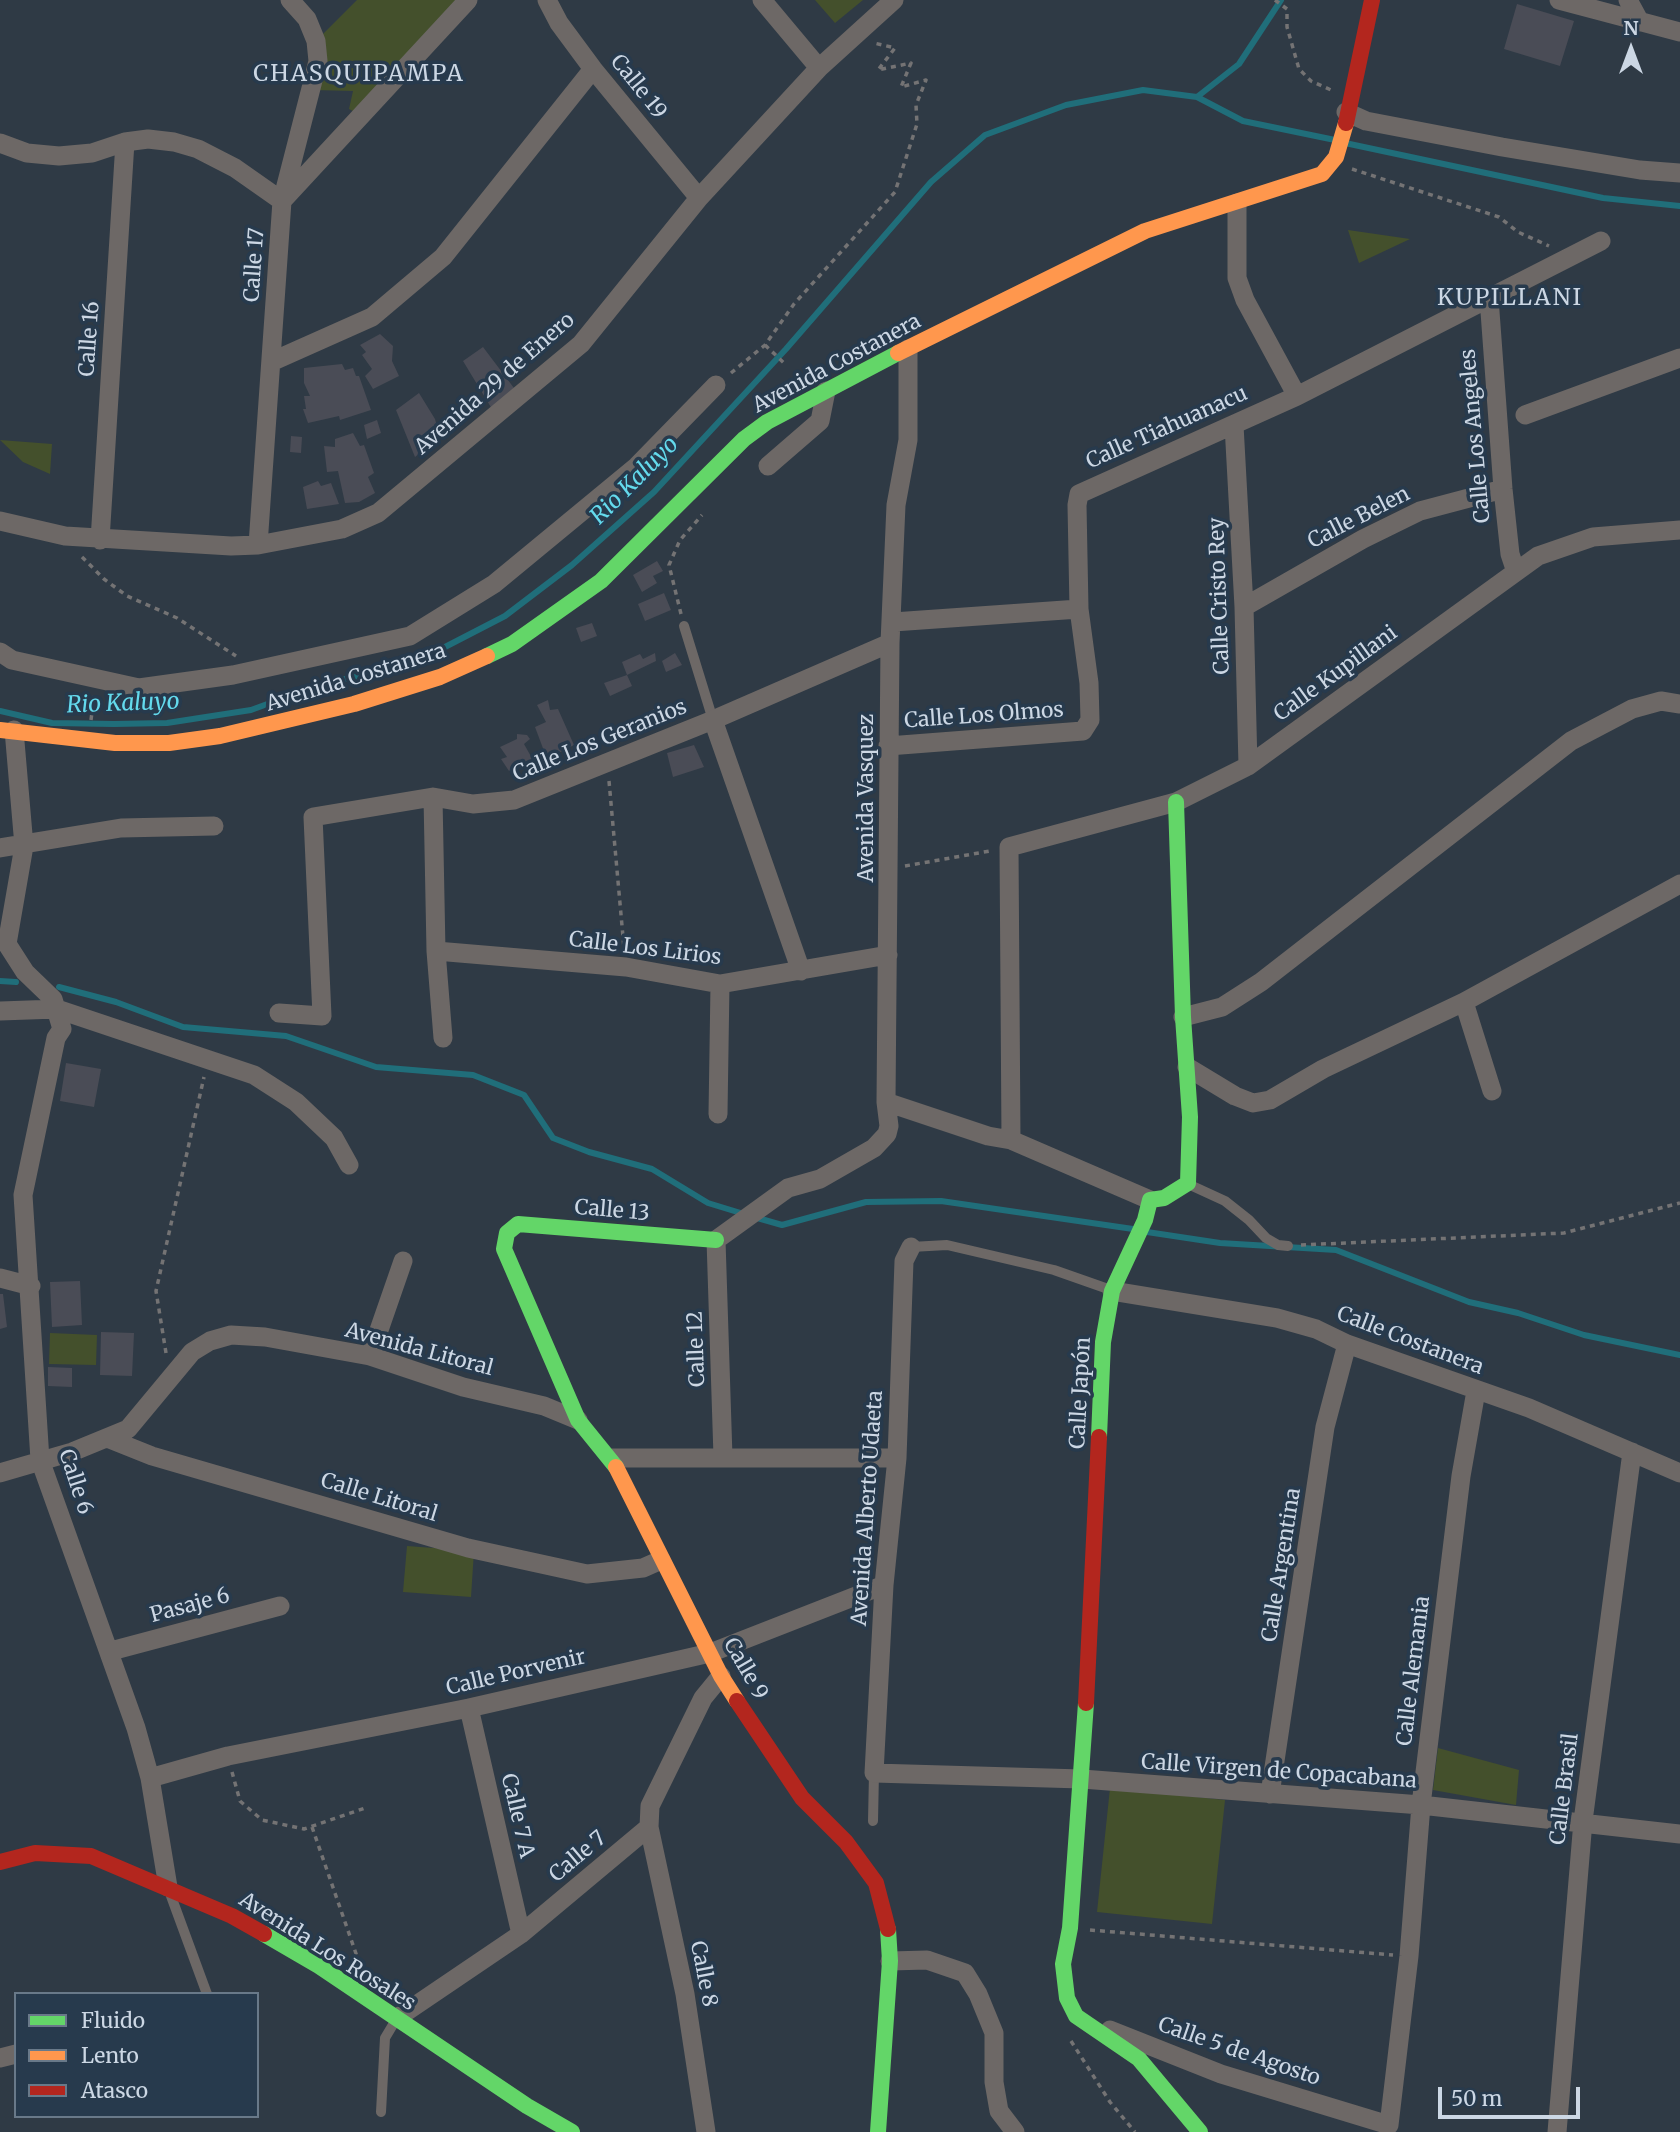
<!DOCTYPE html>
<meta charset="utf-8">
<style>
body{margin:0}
#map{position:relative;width:1680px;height:2132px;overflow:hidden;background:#2f3a45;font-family:Merriweather,serif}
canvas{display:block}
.legend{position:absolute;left:14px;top:1992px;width:245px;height:126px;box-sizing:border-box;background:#273a4d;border:2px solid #697989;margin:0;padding:9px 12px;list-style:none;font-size:21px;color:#ccd7e4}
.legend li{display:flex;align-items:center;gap:14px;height:35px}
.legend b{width:35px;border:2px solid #697989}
.north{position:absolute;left:1596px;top:14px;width:70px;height:70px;-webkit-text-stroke:5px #273a4d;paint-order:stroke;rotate:0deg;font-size:19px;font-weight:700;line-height:28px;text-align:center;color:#ccd7e4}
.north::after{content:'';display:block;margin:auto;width:24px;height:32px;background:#ccd7e4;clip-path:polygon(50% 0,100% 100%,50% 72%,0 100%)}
.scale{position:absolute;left:1438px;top:2087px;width:142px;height:32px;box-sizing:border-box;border:4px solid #ccd7e4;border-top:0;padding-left:9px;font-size:21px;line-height:24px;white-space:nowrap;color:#ccd7e4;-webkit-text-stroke:5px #273a4d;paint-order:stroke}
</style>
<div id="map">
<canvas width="1680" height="2132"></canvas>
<ul class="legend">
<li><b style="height:9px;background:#63d668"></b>Fluido</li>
<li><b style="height:9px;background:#ff974d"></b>Lento</li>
<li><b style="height:9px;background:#b3261e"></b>Atasco</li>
</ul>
<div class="north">N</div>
<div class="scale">50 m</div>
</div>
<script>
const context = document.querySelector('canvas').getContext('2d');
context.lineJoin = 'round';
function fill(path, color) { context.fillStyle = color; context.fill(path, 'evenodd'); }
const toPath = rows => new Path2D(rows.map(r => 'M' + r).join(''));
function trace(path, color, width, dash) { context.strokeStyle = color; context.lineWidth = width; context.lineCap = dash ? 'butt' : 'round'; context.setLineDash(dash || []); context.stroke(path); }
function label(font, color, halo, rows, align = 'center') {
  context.font = font + ' Merriweather,serif'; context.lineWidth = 7; context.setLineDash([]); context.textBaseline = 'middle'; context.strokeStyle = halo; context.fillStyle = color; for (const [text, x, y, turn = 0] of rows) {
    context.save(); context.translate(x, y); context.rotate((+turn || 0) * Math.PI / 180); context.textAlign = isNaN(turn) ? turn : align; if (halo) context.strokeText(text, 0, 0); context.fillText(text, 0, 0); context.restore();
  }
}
fill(toPath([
 [357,0,459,0,359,114,349,109,353,91,313,90,316,41],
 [815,0,863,0,835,23],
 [1348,230,1410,239,1359,263],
 [0,440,52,444,50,474,23,462],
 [50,1333,97,1335,96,1365,49,1364],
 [407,1546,474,1551,471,1597,403,1592],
 [1438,1748,1519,1770,1516,1805,1433,1790],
 [1110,1788,1225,1800,1212,1924,1097,1912]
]), '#44502c');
trace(toPath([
 [1197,97,1239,64,1281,0],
 [1345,143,1603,198,1680,206],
 [0,711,52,723,114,724,167,723,251,710,319,685,385,670,445,647,505,616,572,565,654,492,786,349,931,182,985,135,1066,105,1143,90,1197,97,1243,121,1335,140],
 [0,981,16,982],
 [59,987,116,1002,183,1027,286,1036,376,1067,473,1075,524,1095,553,1138,589,1152,652,1169,708,1203,744,1214],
 [754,1217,782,1225,866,1202,941,1201,1133,1229],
 [1147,1232,1220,1243,1336,1250,1469,1302,1518,1313,1584,1335,1680,1355]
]), '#206e7a', 6);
fill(toPath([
 [1517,4,1574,21,1560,66,1504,49],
 [380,334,393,346,392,361,399,376,373,389,365,376,372,369,362,355,366,352,360,345],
 [483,347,517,392,492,409,463,361],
 [342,364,345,370,353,368,356,376,359,376,371,410,340,420,339,416,308,423,303,409,306,409,304,396,310,396,304,383,304,368],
 [419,393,435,419,440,437,415,457,396,410],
 [377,420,381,433,367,439,364,425],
 [353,433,360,446,364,445,374,473,368,477,375,493,359,502,345,503,338,471,327,472,324,446,335,447,335,439],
 [291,436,302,437,301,453,290,452],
 [318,481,321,486,331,483,339,504,307,509,303,487],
 [657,561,663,571,653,576,657,583,642,592,633,575],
 [664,593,671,610,645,621,638,604],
 [592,623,597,636,581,642,576,628],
 [655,653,656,661,627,675,622,662,640,654,643,659],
 [675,653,682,665,666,672,662,661],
 [627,675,632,686,610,696,604,683],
 [548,700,550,710,558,709,574,745,547,759,535,727,546,722,537,705],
 [656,708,660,720,649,724,645,714],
 [517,734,527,735,530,739,524,744,533,760,509,771,501,759,507,757,500,747,517,739],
 [694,745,704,767,673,777,667,753],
 [66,1063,101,1069,94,1107,60,1101],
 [80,1281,82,1325,52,1327,50,1282],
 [0,1294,3,1294,7,1327,0,1329],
 [101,1332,134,1333,132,1376,100,1375],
 [48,1367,72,1368,72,1387,48,1386]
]), '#4a4c56');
trace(toPath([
 [1275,0,1287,9,1287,27,1299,69,1311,81,1331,90],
 [1352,169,1499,217,1518,232,1549,246],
 [765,345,784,363],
 [731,373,765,345,794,304,895,192,917,124,916,105,926,80,901,87,911,63,878,70,895,48,874,43],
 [82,557,104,579,127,596,177,618,236,656],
 [681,614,669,565,680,540,702,515],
 [91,720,94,696],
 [609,781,624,948],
 [905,866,990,851],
 [1301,1245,1564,1233,1680,1203],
 [166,1353,156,1291,204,1077],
 [232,1772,240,1801,262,1820,304,1829,368,1807],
 [312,1827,361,1968],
 [1090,1930,1393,1955],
 [1071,2041,1110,2102,1135,2132]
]), '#747374', 3.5, [5, 5]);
trace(toPath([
 [684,626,713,720],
 [1188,1184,1225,1201,1249,1220,1266,1238,1278,1245,1288,1246],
 [911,1247,947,1245,1054,1270,1111,1290],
 [873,1821,874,1773],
 [171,1896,207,1994],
 [381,2112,385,2038,397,2018]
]), '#6d6866', 10);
trace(toPath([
 [547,0,559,23,593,69,699,198],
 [762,0,819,68],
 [1559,0,1680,32],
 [1628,0,1640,22],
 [1346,112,1366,121,1502,147,1640,170,1680,173],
 [0,143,27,153,59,156,92,153,125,142,148,139,174,142,198,149,235,168,282,201,468,0],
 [1237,203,1237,278,1245,300,1297,396],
 [1489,298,1503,489,1510,554,1515,569],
 [271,362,372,317,443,257,593,69],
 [1525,415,1680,358],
 [1234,425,1244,607,1248,766],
 [768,466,820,421,826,391],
 [0,521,65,536,231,546,258,545,342,529,378,513,581,344,699,198,819,68,894,0],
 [100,540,125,142],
 [258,545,282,201,318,61,316,41,307,19,290,0],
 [1244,607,1363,539,1420,511,1503,489],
 [893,622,1079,609],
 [0,652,12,660,139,688,233,675,410,636,494,584,637,466,716,385],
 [713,720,801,971],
 [14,730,24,846,7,944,25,972,53,999,62,1029,56,1038,23,1195,40,1460,136,1728,150,1778,168,1887],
 [888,746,1083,731,1090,720,1089,683,1079,609,1077,505,1079,494,1297,396,1601,241],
 [433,797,436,951,443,1038],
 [0,848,121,828,214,826],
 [436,951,626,967,720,984,888,955],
 [1464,1002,1492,1091],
 [0,1011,57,1009,254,1075,296,1102,334,1138,349,1165],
 [279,1013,322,1016,313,817,433,797,473,804,514,800,713,720,890,643],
 [1183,1017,1222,1007,1261,982,1571,741,1632,709,1661,701,1680,704],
 [1187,1067,1235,1096,1253,1103,1270,1100,1323,1069,1464,1002,1680,884],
 [886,1102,988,1136,1011,1140,1150,1200],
 [718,1114,720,984],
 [1011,1140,1009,847,1176,802,1248,766,1538,556,1593,537,1680,530],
 [911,1247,904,1261,897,1458,884,1585,874,1773,1082,1779,1421,1805,1680,1834],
 [0,1278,31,1286],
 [1112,1291,1277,1318,1316,1329,1347,1344,1529,1408,1680,1473],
 [370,1356,403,1261],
 [107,1438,152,1456,468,1548,587,1574,643,1568,661,1560],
 [723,1457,716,1240,788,1188,820,1179,874,1148,887,1134,889,1126,886,1102,890,643,896,505,908,440,908,349],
 [612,1458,897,1458],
 [0,1473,72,1452,128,1429,192,1352,210,1341,231,1335,265,1337,370,1356,463,1387,544,1406,578,1420],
 [111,1651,280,1606],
 [469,1708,521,1934],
 [150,1778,228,1756,469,1708,710,1653,884,1585],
 [1270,1794,1325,1427,1347,1344],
 [890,1961,927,1960,965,1973,978,1994,994,2033,994,2082,999,2111,1015,2132],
 [397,2018,521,1934,649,1827],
 [1110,2030,1221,2074,1389,2125,1409,1956,1421,1805,1461,1476,1476,1391],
 [0,2058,16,2054],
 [706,2132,685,1994,649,1827,650,1806,703,1698,721,1676],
 [1557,2132,1583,1821,1632,1452]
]), '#6d6866', 19);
trace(toPath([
 [487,656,512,644,601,581,744,439,767,422,898,353],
 [1099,1437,1103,1342,1112,1291,1145,1220,1150,1200,1164,1198,1188,1183,1190,1117,1183,1017,1176,802],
 [616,1467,578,1420,504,1249,507,1233,518,1224,716,1240],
 [1086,1703,1070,1928,1063,1964,1067,1998,1076,2016,1139,2059,1200,2132],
 [264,1934,319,1966,527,2106,572,2132],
 [878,2132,890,1961,888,1929]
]), '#63d668', 16);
trace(toPath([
 [898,353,1145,231,1322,174,1336,157,1346,123],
 [0,730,115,743,169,743,220,736,354,704,440,677,487,656],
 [616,1467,721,1676,737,1701]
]), '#ff974d', 16);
trace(toPath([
 [1346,123,1372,0],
 [737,1701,802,1798,846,1842,876,1883,888,1929],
 [1086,1703,1099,1437],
 [0,1862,35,1853,91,1856,232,1916,264,1934]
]), '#b3261e', 16);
label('21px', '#ccd7e4', '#273a4d', [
 ["Calle 19",638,87,51],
 ["Calle 17",255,265,-86],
 ["Calle 16",90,339,-86],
 ["Avenida Costanera",837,364,-28],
 ["Avenida 29 de Enero",495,384,-41],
 ["Calle Tiahuanacu",1167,428,-24],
 ["Calle Los Angeles",1476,436,-95],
 ["Calle Belen",1359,518,-27],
 ["Calle Cristo Rey",1220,596,-92],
 ["Calle Kupillani",1336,674,-36],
 ["Avenida Costanera",356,678,-17],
 ["Calle Los Olmos",984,716,-4],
 ["Calle Los Geranios",600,741,-22],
 ["Avenida Vasquez",867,798,-90],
 ["Calle Los Lirios",645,949,7],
 ["Calle 13",612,1211,5],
 ["Calle Costanera",1410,1341,21],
 ["Calle 12",697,1349,-92],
 ["Avenida Litoral",419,1350,15],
 ["Calle Japón",1081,1393,-87],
 ["Calle 6",75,1482,72],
 ["Calle Litoral",379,1498,17],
 ["Avenida Alberto Udaeta",868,1508,-86],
 ["Calle Argentina",1282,1565,-81],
 ["Pasaje 6",190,1606,-15],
 ["Calle 9",745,1669,60],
 ["Calle Alemania",1414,1671,-83],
 ["Calle Porvenir",516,1673,-13],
 ["Calle Virgen de Copacabana",1279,1772,4],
 ["Calle Brasil",1565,1789,-83],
 ["Calle 7 A",517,1816,77],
 ["Calle 7",578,1857,-40],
 ["Avenida Los Rosales",327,1952,32],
 ["Calle 8",703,1974,79],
 ["Calle 5 de Agosto",1239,2052,19]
]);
context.letterSpacing = '2px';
label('23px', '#ccd7e4', '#273a4d', [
 ["CHASQUIPAMPA",359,74],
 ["KUPILLANI",1510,298]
]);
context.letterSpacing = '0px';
label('italic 23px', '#64daed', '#273a4d', [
 ["Rio Kaluyo",635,481,-45],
 ["Rio Kaluyo",123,704,-2]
]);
</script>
